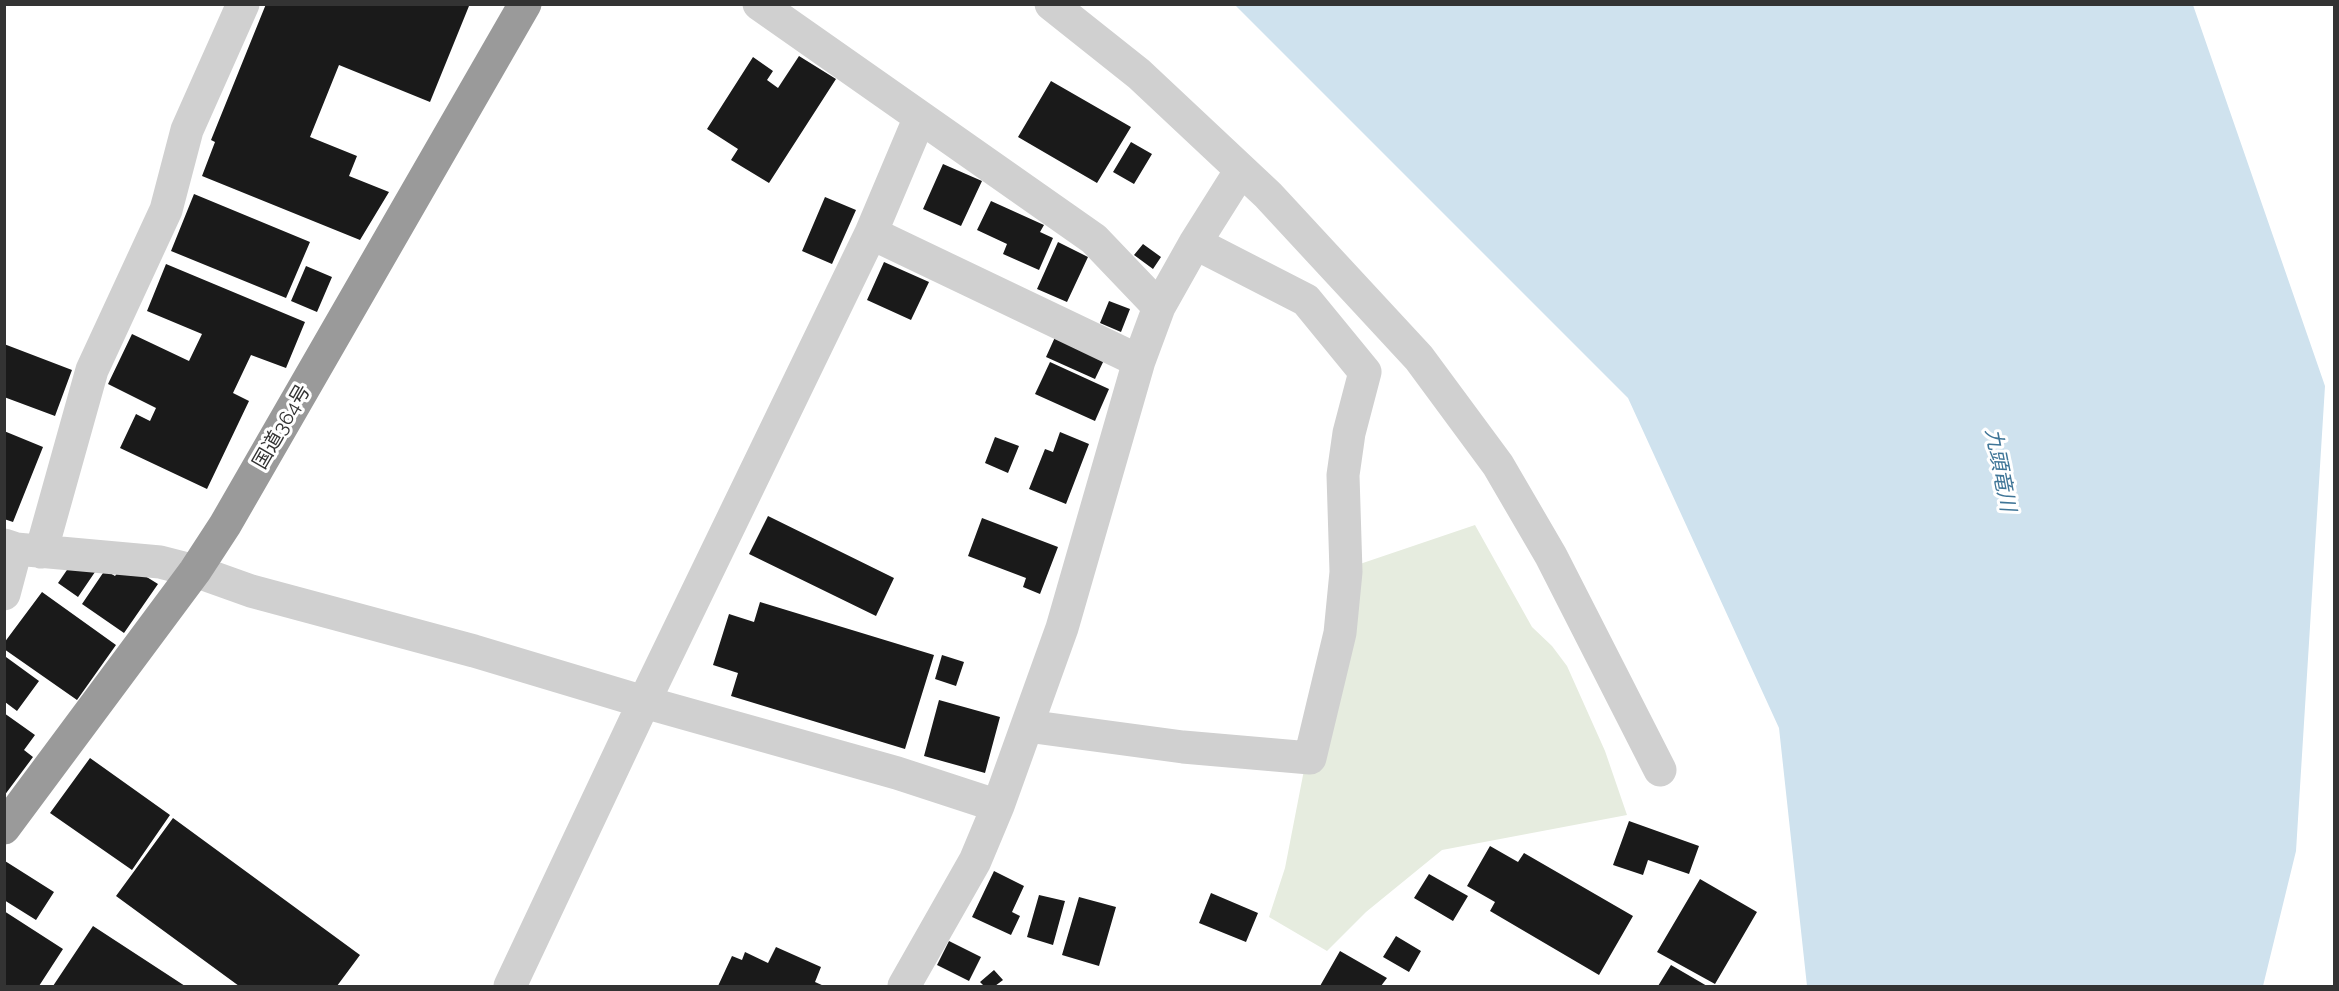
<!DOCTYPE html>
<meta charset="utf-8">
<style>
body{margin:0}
#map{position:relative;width:2339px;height:991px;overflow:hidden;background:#fff;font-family:Raleway,sans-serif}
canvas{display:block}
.frame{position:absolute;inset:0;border:6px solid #333;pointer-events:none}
</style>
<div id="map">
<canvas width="2339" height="991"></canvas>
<div class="frame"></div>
</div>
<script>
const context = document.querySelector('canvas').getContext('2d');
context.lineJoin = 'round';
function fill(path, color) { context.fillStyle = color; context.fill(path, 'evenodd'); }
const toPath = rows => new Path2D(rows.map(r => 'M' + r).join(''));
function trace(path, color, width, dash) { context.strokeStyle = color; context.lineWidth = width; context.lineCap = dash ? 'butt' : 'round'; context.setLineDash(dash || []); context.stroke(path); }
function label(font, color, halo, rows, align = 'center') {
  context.font = font + ' Raleway,"Noto Sans JP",sans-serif'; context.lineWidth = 6; context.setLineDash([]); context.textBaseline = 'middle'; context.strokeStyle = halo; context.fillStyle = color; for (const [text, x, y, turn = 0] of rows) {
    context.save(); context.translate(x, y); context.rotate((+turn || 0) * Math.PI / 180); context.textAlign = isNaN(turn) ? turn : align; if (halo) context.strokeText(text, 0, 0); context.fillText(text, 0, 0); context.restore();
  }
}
fill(toPath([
 [1475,525,1532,627,1552,646,1567,666,1605,751,1627,815,1442,850,1366,912,1327,951,1269,917,1285,868,1304,770,1354,566]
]), '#e6ecdf');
fill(toPath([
 [1235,5,2193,5,2325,386,2296,851,2263,986,1807,986,1779,728,1628,398]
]), '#cfe2ee');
fill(toPath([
 [266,4,465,4,469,6,430,102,339,65,310,137,357,156,349,176,389,192,360,240,202,176,215,142,211,140],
 [799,56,836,79,769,183,731,160,738,149,707,129,753,57,773,71,767,80,778,88],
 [1051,81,1131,127,1097,183,1018,137],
 [1131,142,1152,154,1134,184,1113,172],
 [943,164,982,181,961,226,923,209],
 [194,194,310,242,286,298,171,251],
 [825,197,856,210,832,264,802,251],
 [991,201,1044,225,1040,232,1053,238,1039,270,1003,254,1007,244,977,230],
 [1058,242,1088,257,1067,302,1037,289],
 [1143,244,1161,257,1153,269,1134,255],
 [884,262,929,282,911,320,867,300],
 [166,264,305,322,286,368,251,355,233,393,249,401,207,489,120,448,136,414,150,421,156,408,108,384,132,334,189,361,202,334,147,311],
 [306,266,332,277,317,312,291,301],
 [1109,301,1130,309,1121,332,1100,323],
 [1056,335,1105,358,1095,379,1046,357],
 [4,344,72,370,55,416,4,397],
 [1050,362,1109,389,1095,421,1035,394],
 [4,431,43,447,13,522,4,519],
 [1060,432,1089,444,1066,504,1029,489,1045,449,1053,452],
 [995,437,1019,446,1008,473,985,463],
 [768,516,894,578,876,616,749,554],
 [982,518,1058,547,1040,594,1023,587,1026,578,968,556],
 [69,567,95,572,78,597,58,583],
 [122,567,137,571,158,584,124,633,82,604,105,570,115,576],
 [42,592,116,645,77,700,4,649,4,643],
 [760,602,934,655,905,749,731,696,738,673,713,665,729,614,754,622],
 [942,655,964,662,956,686,935,679],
 [6,657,39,681,17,711,5,702],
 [939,700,1000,717,985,773,924,756],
 [4,713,35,735,24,750,33,757,4,796],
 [90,758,170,815,132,870,50,813],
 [173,818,360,955,337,986,239,986,116,896],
 [1629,821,1699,846,1689,874,1648,860,1643,875,1613,865],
 [1490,846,1518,862,1524,853,1633,916,1599,975,1490,911,1495,902,1467,886],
 [5,861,54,892,36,920,4,900],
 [994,871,1024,886,1012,912,1020,916,1011,935,972,917],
 [1429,874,1468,896,1453,921,1414,898],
 [1700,879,1757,912,1715,984,1657,952],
 [1211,893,1258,913,1246,942,1199,923],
 [1039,895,1065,901,1053,945,1027,937],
 [1079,897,1116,907,1099,966,1062,955],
 [4,911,63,949,39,986,4,986],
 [93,926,185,986,53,986],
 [1396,936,1421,951,1409,972,1383,957],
 [949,941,981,957,969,981,937,965],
 [776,947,821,967,815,982,824,986,718,986,732,956,742,960,745,952,768,963],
 [1340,951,1387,978,1381,986,1320,986],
 [1671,965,1707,986,1658,986],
 [994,970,1003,980,995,986,984,986,980,982]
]), '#1a1a1a');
trace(toPath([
 [759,4,1094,239,1159,307,1139,361,1062,628,998,806,975,861,904,986],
 [1051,4,1139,74,1268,195,1419,358,1498,465,1551,556,1660,770],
 [871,233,1139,361],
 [1159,307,1195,243,1241,170],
 [4,545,16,549,160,562,195,571,251,591,474,651,644,702,897,773,998,806],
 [41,552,92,370,166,210,187,130,243,4],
 [4,594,16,549],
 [1027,726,1183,747,1310,758,1340,633,1346,572,1343,475,1349,433,1365,372,1306,300,1195,243],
 [510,986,644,702,871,233,920,117]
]), '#d0d0d0', 33);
trace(toPath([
 [4,828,195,571,225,525,525,4]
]), '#9a9a9a', 33);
label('20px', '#333', '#fff', [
 ["国道364号",282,427,-60]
]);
label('italic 21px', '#3f7597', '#fff', [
 ["九頭竜川",2000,470,79]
]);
</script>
